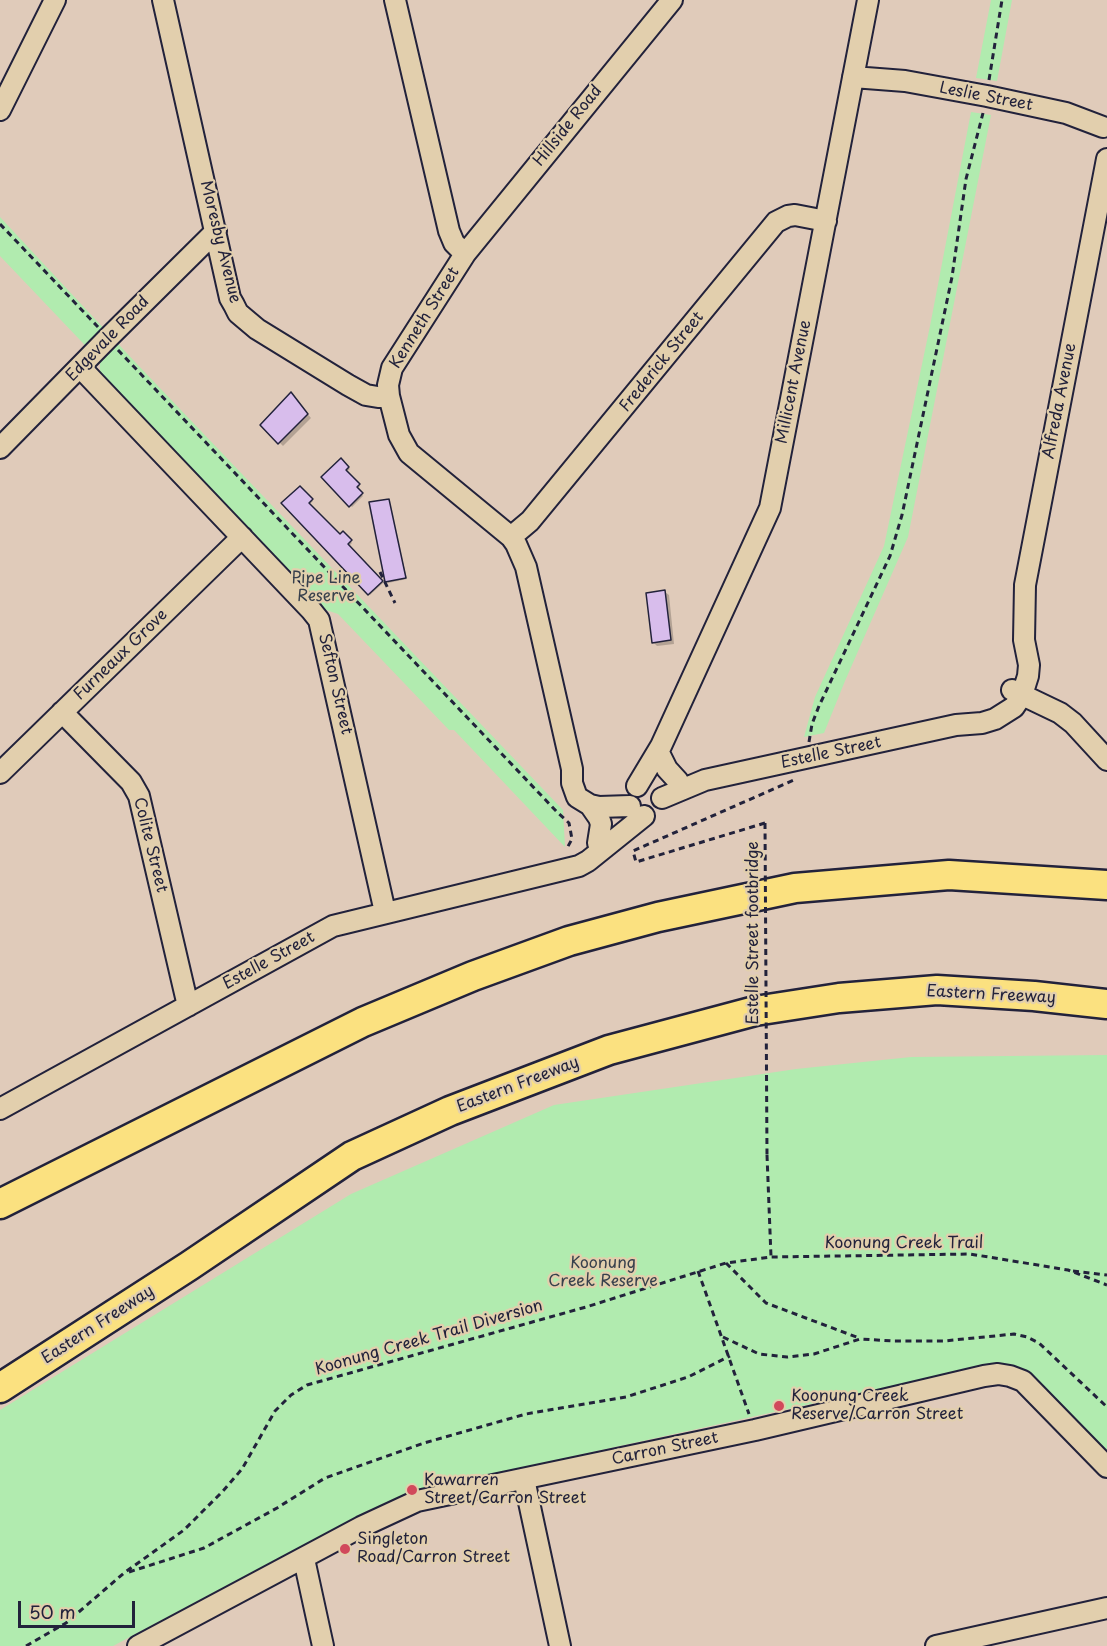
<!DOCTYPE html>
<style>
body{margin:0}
#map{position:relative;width:1107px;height:1646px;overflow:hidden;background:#e0cbba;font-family:"Playpen Sans",sans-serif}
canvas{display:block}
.scale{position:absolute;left:18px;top:1601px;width:117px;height:27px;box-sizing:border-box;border:3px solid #22223b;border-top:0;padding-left:8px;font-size:18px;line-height:21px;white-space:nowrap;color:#22223b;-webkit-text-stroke:4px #e2cfad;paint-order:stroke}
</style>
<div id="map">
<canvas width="1107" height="1646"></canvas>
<div class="scale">50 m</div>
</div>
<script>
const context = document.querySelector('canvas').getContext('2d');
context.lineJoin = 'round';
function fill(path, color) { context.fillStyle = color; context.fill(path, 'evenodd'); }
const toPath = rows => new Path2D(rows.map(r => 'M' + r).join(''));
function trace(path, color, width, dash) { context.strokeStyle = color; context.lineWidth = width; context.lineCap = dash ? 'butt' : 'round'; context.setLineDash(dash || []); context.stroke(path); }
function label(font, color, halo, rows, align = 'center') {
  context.font = font + ' "Playpen Sans",sans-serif'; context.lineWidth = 4.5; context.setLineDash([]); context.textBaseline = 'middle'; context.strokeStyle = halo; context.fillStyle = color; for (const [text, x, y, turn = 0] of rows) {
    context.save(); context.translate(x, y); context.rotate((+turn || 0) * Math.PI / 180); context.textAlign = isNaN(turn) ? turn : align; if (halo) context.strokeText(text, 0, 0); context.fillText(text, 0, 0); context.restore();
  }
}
fill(toPath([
 [991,0,1012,0,997,81,976,78],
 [971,112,991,115,908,537,845,681,824,733,804,737,815,697,884,546,930,326],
 [0,217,136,363,563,810,565,847,454,730,449,730,338,614,320,608,108,385,100,373,100,361,0,256],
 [1107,1055,1107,1452,1029,1372,1005,1364,992,1364,411,1492,367,1511,113,1646,0,1646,0,1410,351,1194,554,1105,796,1069,911,1057]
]), '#b1ebaf');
fill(toPath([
 [294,398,311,418,283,446,262,425],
 [341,460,350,469,346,472,360,486,357,489,363,496,352,507,323,477],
 [300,488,313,501,309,505,340,536,343,533,352,543,348,547,383,583,370,595,284,503],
 [388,500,407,579,388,583,386,581],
 [665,592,669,595,674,644,657,646,653,642]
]), '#0003');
const building = toPath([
 [291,392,308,414,278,444,260,425,291,392],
 [341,458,349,467,346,470,360,484,357,487,363,493,349,507,321,477,341,458],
 [300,486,313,499,309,503,340,534,343,531,352,540,348,544,383,581,368,595,281,503,300,486],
 [389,499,406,578,385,582,369,502,389,499],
 [665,590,671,640,652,643,646,593,665,590]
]);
fill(building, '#d8bdec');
trace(building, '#22223b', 1.5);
const minor = toPath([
 [163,0,230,298,234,305,238,313,257,329,348,385,366,395,378,397,389,396],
 [395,0,449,231,454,243,465,254,392,368,388,385,389,396,399,435,409,453,511,537,516,544,526,567,572,769,572,783,577,797,590,805,599,807,630,806],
 [853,77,905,81,987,96,1066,113,1103,127],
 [0,110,55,0],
 [465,254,672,0],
 [80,367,311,610,319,620,385,912],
 [0,448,108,338,216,231],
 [511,537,530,521,776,222,788,216,795,215,826,221],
 [1012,690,1060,713,1073,723,1107,760],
 [62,712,131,782,139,796,188,1006],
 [659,753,667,769,678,781],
 [0,773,242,537],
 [637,786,661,746,770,508,868,0],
 [662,798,705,780,956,725,982,723,995,719,1014,707,1022,695,1028,676,1029,665,1024,640,1025,585,1107,159],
 [590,805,599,818,601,824,598,843],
 [0,1109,333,926,579,866,588,861,644,816],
 [524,1479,560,1646],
 [304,1559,323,1646],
 [138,1646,361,1527,417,1501,755,1430,984,1376,998,1374,1010,1376,1023,1381,1107,1467],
 [936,1646,1107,1608]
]);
const highway = toPath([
 [0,1204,363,1022,473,976,569,941,658,917,795,888,949,875,1107,885],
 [0,1388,189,1266,352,1156,450,1111,609,1050,755,1011,839,998,937,990,1034,996,1107,1004]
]);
trace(minor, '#22223b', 24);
trace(highway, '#22223b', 33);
trace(toPath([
 [989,80,1002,0],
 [0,224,98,327],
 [118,350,557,812,569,823,572,839,566,850],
 [380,572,395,603],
 [809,742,812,724,819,706,890,556,902,515,952,277,966,179,983,113],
 [765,823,636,862,633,851,796,779],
 [767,1155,771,1257],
 [726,1263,766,1303,859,1338],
 [698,1271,749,1414],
 [1073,1271,1107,1275],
 [723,1337,759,1354,787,1357,814,1354,860,1339,893,1341,944,1341,1014,1334,1027,1337,1039,1343,1107,1407],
 [129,1572,204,1548,277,1508,325,1478,424,1443,526,1414,626,1397,688,1377,730,1356],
 [26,1646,66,1623,124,1573,184,1530,223,1491,242,1469,275,1411,291,1395,307,1385,586,1307,726,1263,771,1257,970,1254,1068,1270,1107,1285]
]), '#22223b', 3, [6, 4.5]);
trace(minor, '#e2cfad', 20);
trace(highway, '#fbe180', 28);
trace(toPath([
 [765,823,767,1155]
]), '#22223b', 3, [6, 4.5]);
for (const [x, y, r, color] of [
 [779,1406,6,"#d1495b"],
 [412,1490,6,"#d1495b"],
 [345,1549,6,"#d1495b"]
]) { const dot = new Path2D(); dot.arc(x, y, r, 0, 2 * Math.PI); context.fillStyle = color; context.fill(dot); trace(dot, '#e2cfad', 2); }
label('16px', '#22223b', '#e2cfad', [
 ["Leslie Street",986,97,11],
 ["Hillside Road",568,126,-51],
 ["Moresby Avenue",220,242,76],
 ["Kenneth Street",425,318,-58],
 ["Edgevale Road",108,339,-46],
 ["Frederick Street",662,362,-51],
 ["Millicent Avenue",794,382,-79],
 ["Alfreda Avenue",1060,401,-79],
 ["Furneaux Grove",121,655,-44],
 ["Sefton Street",335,684,77],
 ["Estelle Street",831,753,-12],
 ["Colite Street",150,845,76],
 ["Estelle Street footbridge",754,933,-90],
 ["Estelle Street",269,961,-29],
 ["Eastern Freeway",991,995,3],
 ["Eastern Freeway",518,1085,-21],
 ["Koonung Creek Trail",904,1244],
 ["Eastern Freeway",98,1325,-33],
 ["Koonung Creek Trail Diversion",429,1338,-16],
 ["Carron Street",665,1449,-12]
]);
label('16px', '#37404c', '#e2cfad', [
 ["Pipe Line",326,579],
 ["Reserve",326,597],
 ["Koonung",603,1264],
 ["Creek Reserve",603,1282]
]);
label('16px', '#22223b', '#e2cfad', [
 ["Koonung Creek",791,1397],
 ["Reserve/Carron Street",791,1415],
 ["Kawarren",424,1481],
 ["Street/Carron Street",424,1499],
 ["Singleton",357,1540],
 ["Road/Carron Street",357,1558]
], 'left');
</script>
